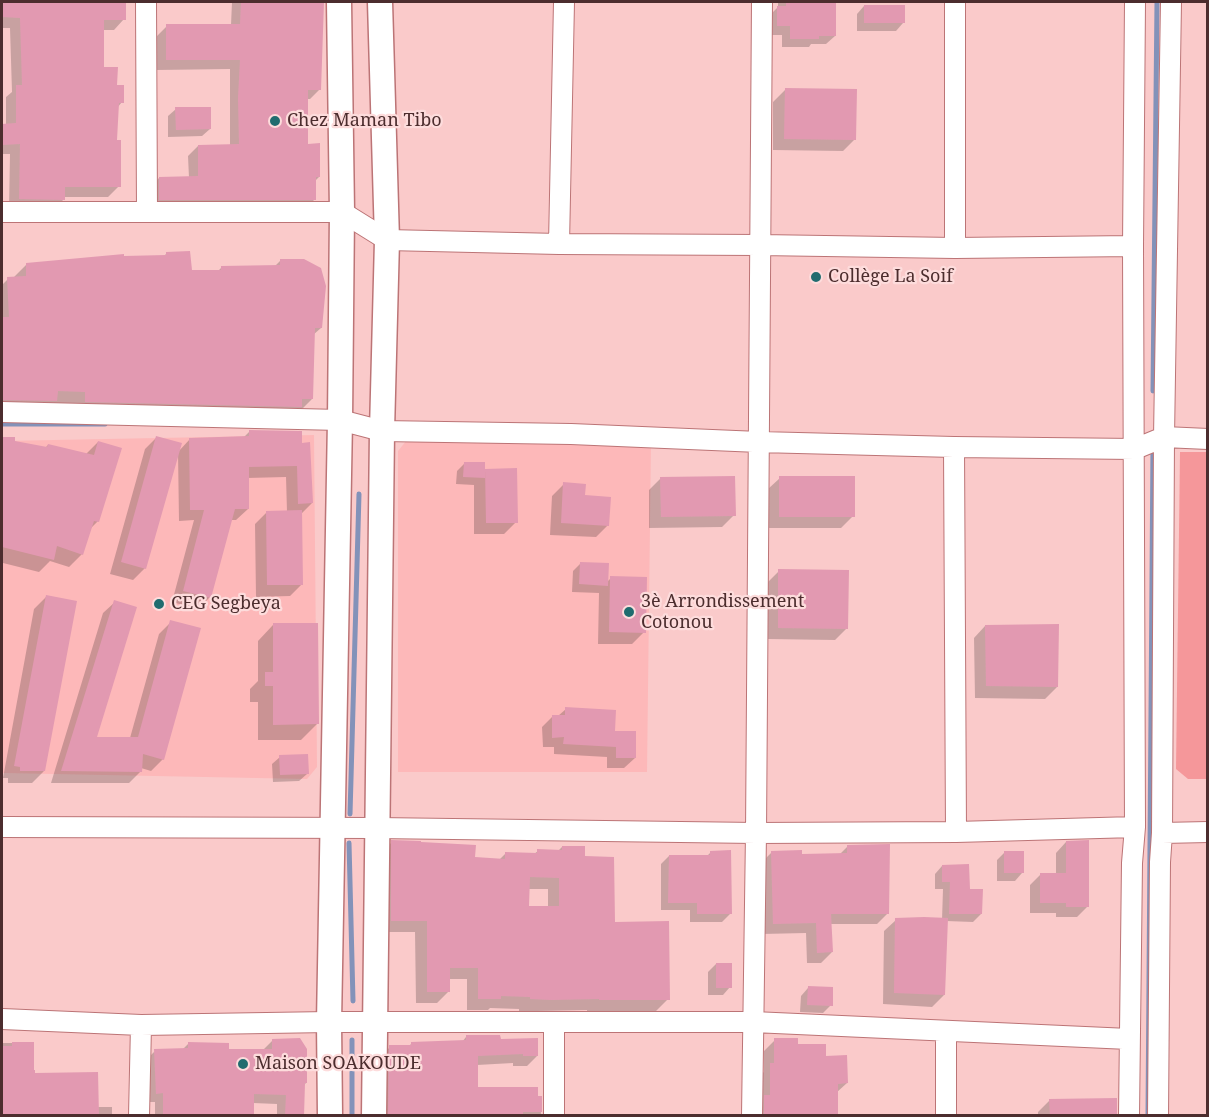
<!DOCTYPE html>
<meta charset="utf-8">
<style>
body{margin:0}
#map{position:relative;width:1209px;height:1117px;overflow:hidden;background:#facaca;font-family:"Noto Serif",serif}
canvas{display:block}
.frame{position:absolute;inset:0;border:3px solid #4c2d2e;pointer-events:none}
</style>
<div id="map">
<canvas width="1209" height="1117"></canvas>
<div class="frame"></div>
</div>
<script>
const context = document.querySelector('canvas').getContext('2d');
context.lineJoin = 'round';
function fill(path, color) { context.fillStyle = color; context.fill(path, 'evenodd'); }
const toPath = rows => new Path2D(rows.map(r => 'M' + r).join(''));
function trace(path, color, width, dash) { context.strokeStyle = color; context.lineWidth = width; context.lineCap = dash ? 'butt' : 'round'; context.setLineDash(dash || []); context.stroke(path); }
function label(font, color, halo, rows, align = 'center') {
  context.font = font + ' "Noto Serif",serif'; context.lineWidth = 4.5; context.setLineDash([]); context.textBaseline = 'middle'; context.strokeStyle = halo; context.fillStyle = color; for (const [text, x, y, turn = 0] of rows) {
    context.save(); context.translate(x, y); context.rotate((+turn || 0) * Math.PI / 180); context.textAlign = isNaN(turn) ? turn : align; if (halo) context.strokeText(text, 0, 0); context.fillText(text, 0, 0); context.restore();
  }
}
fill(toPath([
 [314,435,317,767,307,779,2,773,2,441],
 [411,435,651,442,647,772,398,772,398,451]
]), '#fdb8b9');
fill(toPath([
 [1180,452,1207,452,1207,779,1188,779,1176,769]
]), '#f5979a');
fill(toPath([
 [2,2,125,2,124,19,114,30,102,30,102,68,116,87,122,102,117,108,115,141,119,186,108,197,64,197,64,199,53,210,9,209,10,154,2,154,2,125,6,125,6,97,12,92,10,28,2,28],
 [232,2,323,2,320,89,310,99,307,99,307,145,319,177,315,181,315,199,305,209,150,209,150,188,159,178,189,178,188,156,198,146,230,146,230,69,157,70,157,36,167,26,231,25],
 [778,2,836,2,835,3,835,36,826,44,811,44,809,47,782,47,782,35,769,35,769,16,778,7],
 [864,6,903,23,896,31,857,31,857,14],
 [785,90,855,139,843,151,773,150,773,102],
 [176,109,210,129,202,136,168,137,168,116],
 [166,254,190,272,217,272,222,267,274,267,280,261,321,328,313,335,312,399,300,411,74,414,74,403,53,403,44,413,2,412,2,285,8,279,14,277,26,265,123,258,164,256],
 [250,431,300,433,312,503,301,514,302,584,290,596,256,597,255,524,267,512,287,512,286,477,247,478,248,509,236,520,231,520,209,598,198,609,172,602,194,520,179,521,178,452,190,439,243,438],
 [157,437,145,568,133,580,110,574,145,449],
 [2,438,14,438,14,442,45,448,48,445,86,454,98,442,98,521,89,530,82,554,69,567,50,561,39,572,3,563,2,689],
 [465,463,483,473,486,471,516,522,504,534,474,534,474,485,456,484,457,471],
 [661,478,734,515,722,527,649,528,649,490],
 [780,478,853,516,841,528,768,528,768,489],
 [564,484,584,497,608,525,596,537,550,535,552,496],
 [581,563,607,582,611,578,644,632,632,644,598,644,599,593,572,592,573,571],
 [779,571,847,628,835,640,767,639,767,583],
 [46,597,44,771,32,783,8,783,8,778,3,778,34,609],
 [115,602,95,738,130,738,159,634,171,622,163,759,151,771,141,768,141,771,129,783,51,783,103,613],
 [273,625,317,724,301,740,258,740,258,702,250,702,250,689,258,681,258,641],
 [985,626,1057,687,1045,699,975,698,974,638],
 [566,709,613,733,635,758,624,768,607,768,607,757,554,754,554,747,543,747,542,727,552,717,558,716],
 [280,757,307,774,299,781,273,782,272,764],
 [392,842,474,859,499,860,506,853,534,854,538,851,558,851,562,847,583,858,613,923,668,999,656,1011,587,1012,587,1010,538,1011,519,1011,519,1009,490,1008,488,1010,467,1010,467,979,449,979,449,991,437,1003,416,1003,415,932,379,932,380,854],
 [528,889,548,889,548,907,528,907],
 [1066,842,1087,907,1077,917,1056,917,1056,913,1030,913,1030,885,1041,874,1056,874,1056,853],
 [848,846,888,913,877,924,830,924,832,952,821,963,807,963,806,933,762,934,761,863,772,852,800,855,839,855],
 [711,852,730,914,722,922,690,922,690,910,661,910,661,864,669,856,706,857],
 [1004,853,1022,873,1015,881,997,881,997,860],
 [942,866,969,890,981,914,973,922,946,921,944,995,932,1007,883,1004,884,931,896,920,942,920,943,889,935,889,935,874],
 [716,964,730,987,723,995,708,995,708,972],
 [808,988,831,1005,823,1013,800,1012,801,996],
 [466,1037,499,1041,537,1056,527,1066,513,1066,513,1063,477,1065,477,1088,540,1098,541,1116,379,1116,380,1057,390,1047,408,1047,411,1044,462,1042],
 [273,1040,306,1083,304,1085,303,1115,277,1116,277,1104,253,1103,253,1116,155,1116,155,1102,147,1102,146,1060,155,1051,182,1050,189,1043,227,1051,264,1049],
 [775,1040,796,1045,824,1057,847,1083,836,1093,836,1116,753,1116,759,1076,764,1072,764,1051],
 [2,1043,32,1043,34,1075,97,1107,112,1107,112,1116,2,1116],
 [1050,1100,1116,1116,1038,1116,1038,1112]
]), '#0003');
trace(toPath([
 [1153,391,1157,2],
 [2,424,105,424],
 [350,814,359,494],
 [349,843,353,1001],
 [352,1040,352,1116],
 [1148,1116,1153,445]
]), '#8392b9', 5);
fill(toPath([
 [2,2,126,2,126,20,104,20,104,67,118,67,117,85,124,85,124,103,119,103,117,140,121,140,121,187,65,187,65,200,19,199,20,144,2,145,2,124,16,123,16,85,22,85,20,18,2,17],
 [241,2,324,2,321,90,308,90,308,144,320,143,320,177,316,177,316,200,159,200,159,177,198,176,198,145,239,144,238,98,240,60,166,60,166,24,240,24],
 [786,2,836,2,836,36,819,36,819,39,790,39,790,26,777,26,777,6,786,6],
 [864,5,905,5,905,23,864,23],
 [785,88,857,89,856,140,784,139],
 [175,107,211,107,211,129,176,130],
 [190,251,192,270,221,270,221,266,280,265,280,259,304,259,321,268,326,286,322,328,315,328,313,399,302,399,302,407,85,402,85,392,58,391,57,401,2,400,2,317,9,317,7,277,26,276,26,263,124,254,124,256,166,255,166,252],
 [249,430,302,431,302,443,310,442,313,503,298,504,297,466,249,467,249,509,235,509,211,598,183,591,204,510,190,510,189,438,249,436],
 [156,436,182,443,146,569,121,562],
 [2,437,15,437,15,441,47,447,48,444,94,455,98,441,122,448,99,522,94,521,83,555,57,546,54,560,2,547],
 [464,462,485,462,485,478,463,477],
 [517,468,518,523,486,523,485,469],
 [735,476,736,516,661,517,660,477],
 [779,476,855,476,855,517,779,517],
 [563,482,586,484,585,495,611,497,609,526,561,523],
 [302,510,303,585,267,585,266,511],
 [580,562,609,563,608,586,579,584],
 [778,569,849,570,848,629,778,628],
 [610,576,647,577,646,633,609,632],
 [46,595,77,601,45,771,20,771,20,767,14,766],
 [114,600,137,607,97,737,138,737,170,620,201,628,164,760,143,754,142,772,61,771],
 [273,623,318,623,319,724,273,725,273,686,265,686,265,672,273,672],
 [1059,624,1058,687,986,686,985,625],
 [565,707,616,710,615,731,636,731,636,758,616,758,616,747,563,744,564,737,552,738,552,715,565,715],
 [308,754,309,774,280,775,279,755],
 [391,840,421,841,421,842,476,845,475,857,505,859,505,852,537,853,537,849,562,850,562,846,585,846,585,856,614,857,615,922,669,921,670,1000,599,1000,599,999,551,1000,530,999,530,997,501,996,501,999,478,999,478,968,450,968,450,992,427,992,427,921,391,921],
 [530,877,559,878,559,906,529,906],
 [1089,840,1089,907,1066,907,1066,903,1040,903,1040,873,1066,873,1066,841],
 [890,844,889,914,831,914,833,952,817,953,816,923,773,924,771,851,802,850,802,854,847,853,847,845],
 [731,850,732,914,697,914,697,903,668,903,669,855,710,855,710,851],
 [1004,851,1024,851,1024,873,1004,873],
 [969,864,970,889,983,889,982,914,949,914,950,882,942,882,942,865],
 [924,917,948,918,945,995,894,993,895,918],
 [716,963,732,963,732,988,716,988],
 [808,986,833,987,833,1006,807,1005],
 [466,1035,500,1035,501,1039,538,1038,538,1056,523,1056,523,1054,478,1056,478,1087,538,1087,538,1096,542,1096,542,1112,523,1112,523,1116,388,1116,389,1045,411,1045,411,1042,466,1040],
 [300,1038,307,1049,307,1083,305,1083,304,1116,285,1116,286,1095,254,1094,254,1116,163,1116,163,1093,156,1094,154,1049,188,1048,188,1042,229,1043,229,1049,272,1049,272,1039],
 [774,1038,798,1038,798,1044,826,1044,826,1056,847,1055,848,1083,838,1084,838,1116,764,1116,764,1095,770,1095,770,1063,774,1063],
 [12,1042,34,1042,34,1070,35,1070,35,1073,98,1072,99,1116,2,1116,2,1046,12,1046],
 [1117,1098,1117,1116,1050,1116,1049,1099]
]), '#e299b1');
const minor = toPath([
 [146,2,147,212],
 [955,2,955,248],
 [2,212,342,212,387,240,559,244,760,245,955,248,1133,246],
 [559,244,564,2],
 [2,412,340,420,382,431,571,434,759,442,954,447,1135,449,1164,437,1208,439],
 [954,447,956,832],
 [2,827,377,828,756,833,956,832,1135,827],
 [1162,833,1208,832],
 [2,1019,141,1025,329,1022,753,1022,1129,1039],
 [946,1032,946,1116],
 [139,1116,141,1025],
 [554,1116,554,1022],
 [752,1116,756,833,762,2],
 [1129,1116,1132,863,1135,827,1133,246,1135,2],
 [1158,1116,1160,862,1162,833,1164,437,1171,2]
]);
const tertiary = toPath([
 [330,1116,329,1022,340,420,342,212,339,2],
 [374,1116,382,431,387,240,380,2]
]);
trace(minor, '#bc7476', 22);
trace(tertiary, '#bc7476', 27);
trace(minor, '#fff', 20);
trace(tertiary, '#fff', 24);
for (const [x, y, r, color] of [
 [275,121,6,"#206c6f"],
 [816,277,6,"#206c6f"],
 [159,604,6,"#206c6f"],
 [629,612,6,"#206c6f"],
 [243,1064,6,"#206c6f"]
]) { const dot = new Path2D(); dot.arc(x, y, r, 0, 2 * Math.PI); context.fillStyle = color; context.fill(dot); trace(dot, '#fddcdc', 2); }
label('18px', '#4c2d2e', '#fddcdc', [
 ["Chez Maman Tibo",287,121],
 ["Collège La Soif",828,277],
 ["3è Arrondissement",641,602],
 ["Cotonou",641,623],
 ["CEG Segbeya",171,604],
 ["Maison SOAKOUDE",255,1064]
], 'left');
</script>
